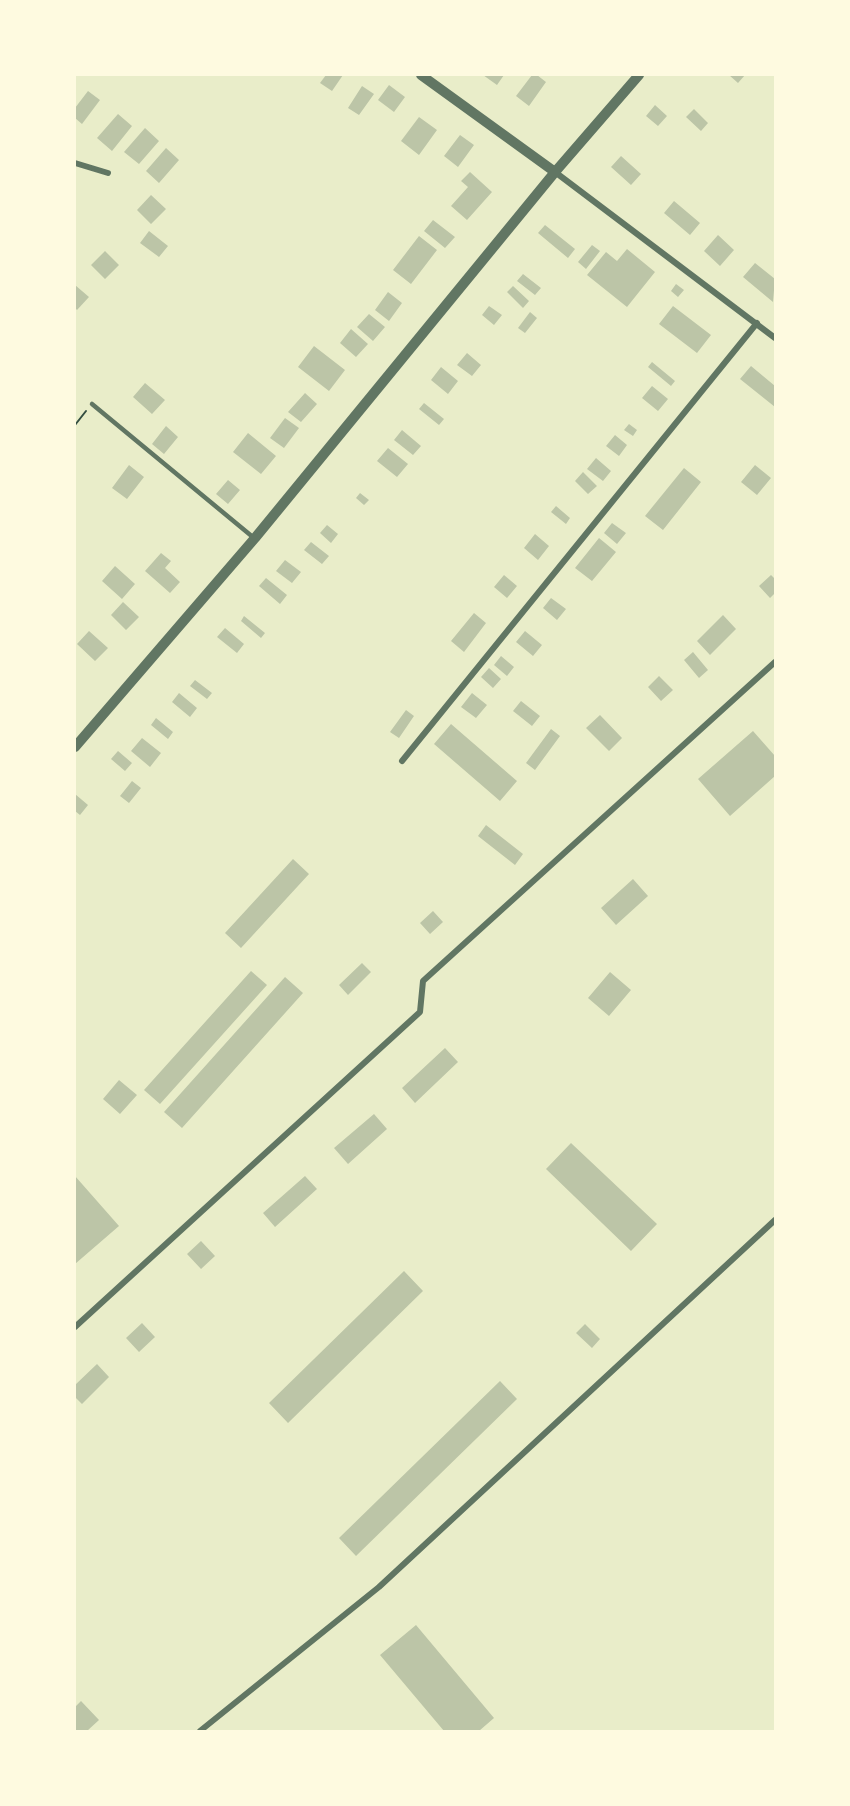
<!DOCTYPE html>
<style>
body{margin:0}
#map{position:relative;width:850px;height:1806px;overflow:hidden;background:#e9edc9;font-family:Helvetica,sans-serif}
canvas{display:block}
.frame{position:absolute;inset:0;border:76px solid #fefae0;pointer-events:none}
</style>
<div id="map">
<canvas width="850" height="1806"></canvas>
<div class="frame"></div>
</div>
<script>
const context = document.querySelector('canvas').getContext('2d');
context.lineJoin = 'round';
function fill(path, color) { context.fillStyle = color; context.fill(path, 'evenodd'); }
const toPath = rows => new Path2D(rows.map(r => 'M' + r).join(''));
function trace(path, color, width, dash) { context.strokeStyle = color; context.lineWidth = width; context.lineCap = dash ? 'butt' : 'round'; context.setLineDash(dash || []); context.stroke(path); }
fill(toPath([
 [326,75,343,75,332,91,320,83],
 [483,75,504,75,497,85],
 [532,75,537,75,546,82,529,106,516,96],
 [729,75,745,75,738,83],
 [389,85,405,97,394,112,378,100],
 [362,86,374,94,359,115,348,108],
 [88,91,100,100,82,124,75,118,75,108],
 [655,105,667,116,658,126,646,116],
 [694,109,708,123,701,131,686,117],
 [118,114,132,126,112,151,97,138],
 [419,117,437,130,419,155,401,141],
 [145,128,159,141,139,164,124,152],
 [460,135,474,145,458,167,444,156],
 [166,148,179,160,159,183,146,171],
 [621,156,641,174,631,185,611,167],
 [470,172,492,192,467,220,451,206,468,187,461,181],
 [151,195,166,209,151,224,137,210],
 [674,201,700,223,690,235,664,213],
 [433,220,455,237,445,248,424,231],
 [545,225,575,249,568,258,538,233],
 [149,231,168,246,159,257,140,243],
 [718,235,734,250,720,266,704,251],
 [419,236,437,250,411,284,393,270],
 [592,245,600,251,586,269,578,262],
 [627,249,655,272,627,307,587,275,606,252,617,261],
 [105,251,119,265,105,279,91,265],
 [755,263,775,279,773,302,743,277],
 [523,274,541,288,535,295,517,281],
 [676,284,684,290,678,297,671,291],
 [75,285,89,297,77,310,75,308],
 [513,286,529,301,523,308,507,292],
 [388,292,402,303,389,321,375,310],
 [489,306,502,315,494,325,482,315],
 [673,306,711,335,697,353,659,324],
 [530,312,537,318,525,333,518,328],
 [369,314,385,327,373,341,357,327],
 [351,329,368,344,356,357,340,343],
 [314,346,345,370,329,391,298,367],
 [467,353,481,365,472,376,457,365],
 [652,362,675,381,671,386,648,367],
 [751,366,775,386,775,407,740,379],
 [441,367,458,381,448,394,431,380],
 [145,383,165,400,152,414,133,397],
 [652,386,668,399,658,411,642,398],
 [305,393,317,404,301,422,288,412],
 [424,403,444,419,439,425,419,409],
 [285,418,299,428,284,448,270,438],
 [629,424,637,430,633,436,624,430],
 [166,426,178,437,164,454,152,444],
 [402,430,421,446,413,455,394,440],
 [248,433,276,456,261,474,233,452],
 [615,435,627,445,619,456,606,446],
 [388,448,408,464,397,477,377,461],
 [596,458,611,471,603,481,587,469],
 [129,465,144,477,127,499,112,488],
 [755,465,771,478,757,495,741,482],
 [684,468,701,482,663,530,645,516],
 [583,472,597,486,588,494,575,481],
 [228,480,240,490,228,504,216,494],
 [360,493,369,500,364,505,356,498],
 [556,506,570,518,566,524,551,512],
 [612,523,626,533,617,544,604,533],
 [327,525,338,534,331,543,320,533],
 [535,534,549,546,538,560,524,548],
 [599,538,616,552,592,581,575,568],
 [311,542,329,556,322,564,304,550],
 [161,553,171,561,165,568,180,582,170,593,145,571],
 [285,560,301,572,292,583,276,571],
 [115,566,135,584,122,599,102,581],
 [504,575,517,586,507,598,494,587],
 [771,575,775,579,775,593,770,598,759,586],
 [266,578,287,595,280,604,259,586],
 [551,598,566,609,557,620,543,608],
 [123,602,139,617,126,630,111,615],
 [474,613,486,623,464,652,451,641],
 [723,615,736,629,710,655,697,641],
 [244,616,265,633,261,638,241,621],
 [225,628,244,644,237,653,217,637],
 [89,631,108,648,95,661,77,644],
 [525,631,542,645,533,656,516,642],
 [693,652,708,670,699,678,684,660],
 [501,656,514,667,507,676,494,665],
 [489,668,501,679,493,688,481,677],
 [659,676,673,690,661,701,648,687],
 [195,680,212,693,207,699,190,686],
 [179,693,197,708,190,717,172,702],
 [472,693,487,705,476,718,461,707],
 [521,701,540,716,532,726,513,711],
 [406,710,414,716,399,738,390,732],
 [600,715,622,738,609,751,586,728],
 [156,718,173,732,168,739,151,725],
 [451,724,517,781,500,801,434,744],
 [551,729,560,736,535,770,526,763],
 [753,731,775,756,775,776,730,816,698,779],
 [142,738,161,753,150,767,131,751],
 [118,751,132,763,125,771,111,759],
 [132,781,141,788,129,803,120,796],
 [75,794,88,805,80,815,75,811],
 [486,825,523,854,515,865,478,836],
 [293,859,309,874,241,948,225,933],
 [633,879,648,896,616,925,601,908],
 [433,911,443,922,430,934,420,923],
 [362,963,371,972,348,995,339,985],
 [251,971,267,985,160,1104,144,1090],
 [610,972,631,990,609,1016,588,998],
 [285,977,303,993,182,1128,164,1112],
 [445,1048,458,1062,415,1103,402,1088],
 [119,1080,137,1095,120,1114,103,1099],
 [374,1114,387,1129,348,1164,334,1148],
 [571,1143,657,1224,631,1251,546,1169],
 [75,1176,119,1226,75,1264],
 [305,1176,317,1189,275,1227,263,1213],
 [201,1241,215,1256,201,1269,187,1254],
 [404,1271,423,1291,288,1423,269,1403],
 [142,1323,155,1337,139,1352,126,1338],
 [585,1324,600,1339,592,1348,576,1333],
 [97,1364,109,1377,82,1404,75,1397,75,1385],
 [500,1381,517,1399,356,1556,339,1538],
 [416,1625,494,1718,479,1731,444,1731,380,1655],
 [81,1701,99,1720,87,1731,75,1731,75,1707]
]), '#bcc5a7');
trace(toPath([
 [75,425,86,411]
]), '#344e41', 2);
trace(toPath([
 [92,404,254,538]
]), '#617663', 4.5);
trace(toPath([
 [75,163,108,173],
 [555,172,775,338],
 [402,761,757,323],
 [75,1327,420,1012,423,981,775,662],
 [200,1731,379,1587,775,1220]
]), '#617663', 6);
trace(toPath([
 [421,75,555,172],
 [75,747,255,538,555,172,639,75]
]), '#617663', 10);
</script>
